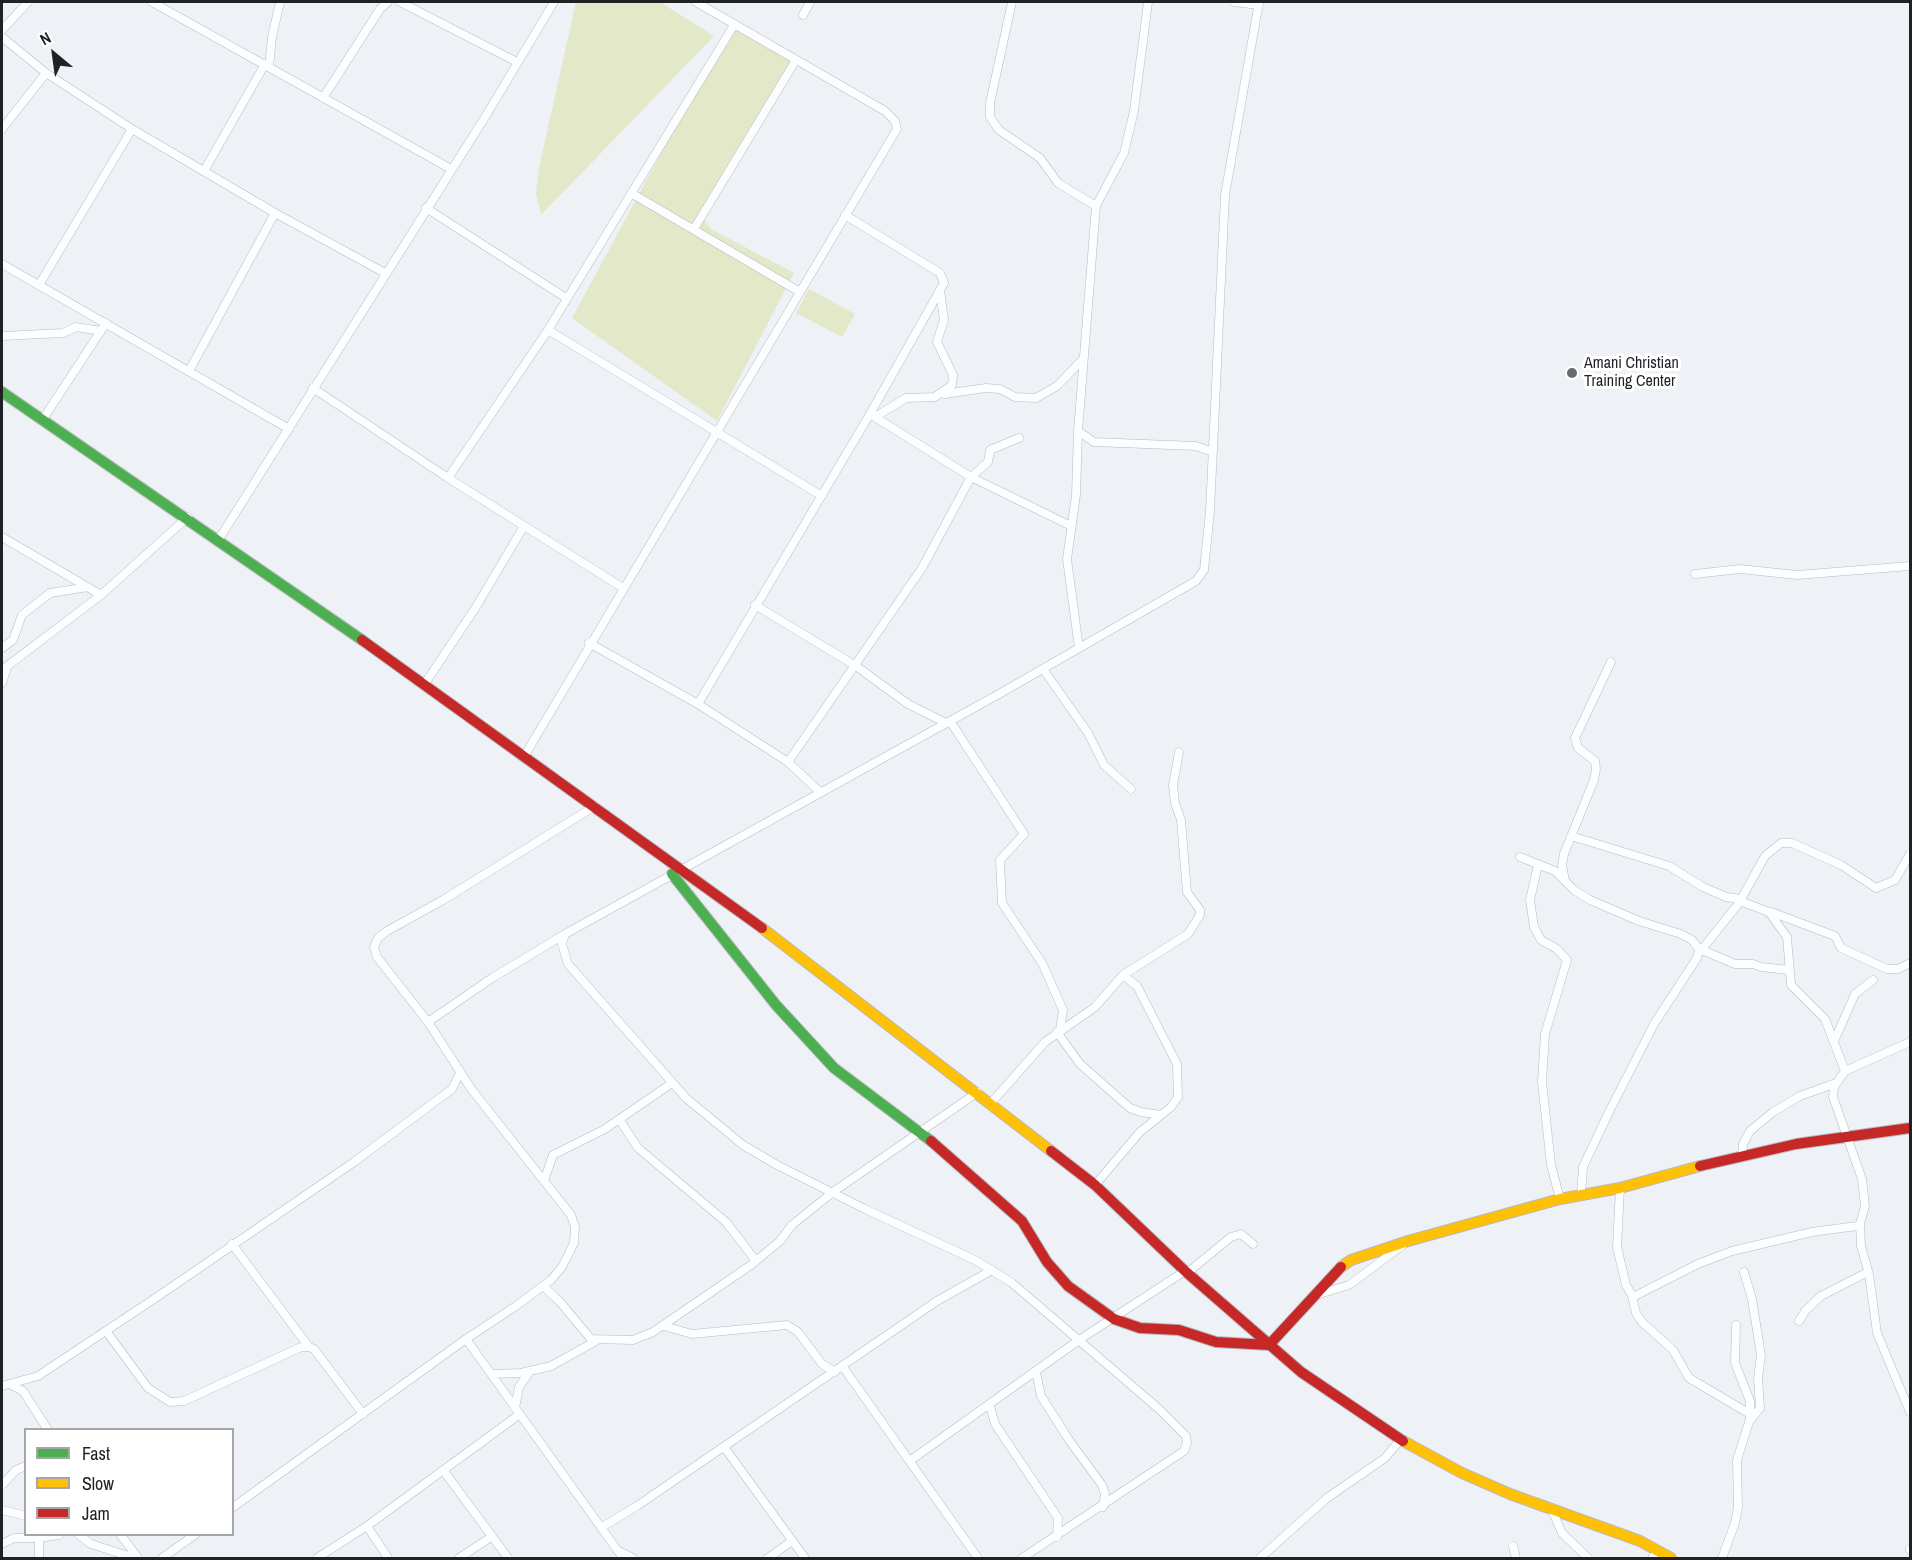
<!DOCTYPE html>
<style>
body{margin:0}
#map{position:relative;width:1912px;height:1560px;overflow:hidden;background:#eef1f6;font-family:"Archivo Narrow",sans-serif}
canvas{display:block}
.frame{position:absolute;inset:0;border:3px solid #1f2124;pointer-events:none}
.legend{position:absolute;left:24px;top:1428px;width:210px;height:108px;box-sizing:border-box;background:#fff;border:2px solid #a5a6a7;margin:0;padding:8px 10px;list-style:none;font-size:18px;color:#1f2124}
.legend li{display:flex;align-items:center;gap:12px;height:30px}
.legend b{width:30px;border:2px solid #a5a6a7}
.north{position:absolute;left:24px;top:24px;width:60px;height:60px;-webkit-text-stroke:4px #fff;paint-order:stroke;rotate:331deg;font-size:16px;font-weight:700;line-height:24px;text-align:center;color:#1f2124}
.north::after{content:'';display:block;margin:auto;width:21px;height:27px;background:#1f2124;clip-path:polygon(50% 0,100% 100%,50% 72%,0 100%)}
</style>
<div id="map">
<canvas width="1912" height="1560"></canvas>
<div class="frame"></div>
<ul class="legend">
<li><b style="height:8px;background:#4caf50"></b>Fast</li>
<li><b style="height:8px;background:#ffc107"></b>Slow</li>
<li><b style="height:8px;background:#c62828"></b>Jam</li>
</ul>
<div class="north">N</div>
</div>
<script>
const context = document.querySelector('canvas').getContext('2d');
context.lineJoin = 'round';
function fill(path, color) { context.fillStyle = color; context.fill(path, 'evenodd'); }
const toPath = rows => new Path2D(rows.map(r => 'M' + r).join(''));
function trace(path, color, width, dash) { context.strokeStyle = color; context.lineWidth = width; context.lineCap = dash ? 'butt' : 'round'; context.setLineDash(dash || []); context.stroke(path); }
function label(font, color, halo, rows, align = 'center') {
  context.font = font + ' "Archivo Narrow",sans-serif'; context.lineWidth = 6; context.setLineDash([]); context.textBaseline = 'middle'; context.strokeStyle = halo; context.fillStyle = color; for (const [text, x, y, turn = 0] of rows) {
    context.save(); context.translate(x, y); context.rotate((+turn || 0) * Math.PI / 180); context.textAlign = isNaN(turn) ? turn : align; if (halo) context.strokeText(text, 0, 0); context.fillText(text, 0, 0); context.restore();
  }
}
fill(toPath([
 [576,2,660,2,714,36,541,215,536,193,539,168],
 [733,20,794,56,699,213,711,229,794,273,717,421,572,318],
 [809,289,855,314,842,337,796,313]
]), '#e3e9c8');
const street = toPath([
 [152,2,451,169],
 [400,2,517,62],
 [1012,2,990,103,990,117,999,130,1040,158,1058,183,1096,206],
 [1234,2,1259,5],
 [803,15,810,2],
 [2,30,28,2],
 [2,37,46,73,132,129,275,213,385,273],
 [269,67,272,37,280,2],
 [323,98,380,9,388,2],
 [2,129,46,73],
 [204,171,265,64],
 [631,193,800,292],
 [426,208,566,298],
 [694,229,796,60],
 [2,264,289,429],
 [39,285,132,129],
 [548,330,822,496],
 [2,336,63,333,76,327,101,331],
 [189,371,275,213],
 [313,388,448,478,623,588],
 [944,394,986,388,1000,389,1015,397,1036,398,1057,386,1083,359],
 [870,414,971,477,1071,526],
 [875,417,906,398,935,397,952,385,953,375,937,342,944,320,940,290],
 [43,419,106,323],
 [1078,431,1094,442,1196,446,1213,452],
 [448,478,548,330,734,25],
 [2,537,101,595],
 [219,539,487,114,554,2],
 [1695,574,1740,569,1797,575,1910,566],
 [755,605,856,666,908,704,946,723],
 [589,643,698,704,788,762,820,792],
 [2,648,13,640,22,615,50,593,88,587],
 [1079,648,1067,559,1076,495,1078,431,1096,206,1124,153,1134,111,1148,2],
 [1043,669,1088,733,1104,765,1131,789],
 [2,670,101,595,188,517],
 [2,683,7,667],
 [424,685,476,607,524,526],
 [698,704,870,414,944,283,940,273,845,215],
 [950,721,1024,834,1000,860,1002,903,1042,963,1063,1010,1060,1030],
 [525,755,897,129,895,121,885,111,696,2],
 [788,762,922,568,971,477,988,462,990,450,1019,438],
 [1571,836,1669,866,1703,887,1726,897,1741,899],
 [1520,857,1555,871,1574,890,1590,900,1639,921,1681,934,1692,940,1699,949,1697,958,1654,1024,1608,1114,1583,1167,1581,1194],
 [1538,865,1530,900,1534,927,1541,940,1557,949,1567,960,1545,1034,1542,1082,1551,1165,1560,1199],
 [1565,880,1562,866,1564,854,1594,780,1596,769,1595,761,1578,748,1575,738,1611,662],
 [1740,901,1769,912,1787,937,1791,985,1825,1019,1845,1071],
 [1771,912,1835,936,1841,948,1887,969,1898,969,1910,963],
 [565,934,562,944,568,964,686,1098,743,1145,777,1165,865,1209,975,1260,1012,1283,1159,1409,1186,1436,1187,1443,1184,1451,1022,1558],
 [1702,950,1735,964,1753,964,1761,967,1789,970],
 [1699,953,1739,903,1765,856,1781,843,1792,843,1841,865,1876,888,1895,880,1910,854],
 [428,1022,492,978,565,934,999,694,1196,581,1204,570,1210,511,1225,195,1259,2],
 [1057,1032,1080,1064,1130,1108,1141,1112,1161,1115],
 [1835,1039,1855,994,1873,980],
 [991,1103,1045,1042,1095,1007,1123,975,1188,934,1200,915,1200,910,1187,892,1181,820,1175,803,1173,785,1179,752],
 [619,1119,638,1148,726,1222,756,1261],
 [1742,1155,1743,1144,1750,1131,1773,1112,1800,1096,1836,1083],
 [544,1181,553,1155,605,1129,672,1083],
 [1095,1185,1140,1132,1171,1107,1178,1097,1177,1064,1137,986,1123,975],
 [1620,1188,1617,1247,1626,1285,1633,1297,1698,1264,1732,1251,1812,1232,1857,1226,1860,1224,1865,1206,1862,1179,1833,1097,1834,1087,1845,1071,1910,1042],
 [1860,1224,1861,1246,1869,1274,1877,1333,1910,1412],
 [232,1244,309,1347],
 [1744,1272,1752,1299,1761,1355,1758,1379,1760,1408,1749,1422],
 [1187,1273,1231,1237,1241,1234,1253,1244],
 [543,1286,560,1302,591,1339,633,1340,653,1332,751,1265,780,1241,792,1225,833,1192,978,1092],
 [1316,1295,1349,1285,1403,1245],
 [1632,1296,1636,1313,1642,1322,1673,1350,1689,1378,1750,1414],
 [1799,1321,1806,1310,1821,1296,1868,1272],
 [664,1326,692,1334,787,1325,798,1332,822,1364,835,1372],
 [106,1331,148,1388,170,1402,184,1401,301,1347,309,1347,314,1349,363,1414],
 [466,1339,623,1558],
 [843,1367,978,1558],
 [1036,1372,1041,1396,1069,1440,1102,1485,1105,1494,1103,1507],
 [492,1374,521,1373,551,1366,596,1341],
 [11,1385,23,1391,48,1430],
 [2,1386,38,1376,157,1297,354,1162,452,1089,460,1073],
 [990,1406,995,1424,1058,1518,1057,1537],
 [515,1408,519,1387,530,1371],
 [724,1447,805,1558],
 [911,1460,1079,1340,1185,1271],
 [443,1470,508,1558],
 [2,1485,16,1470,26,1466],
 [232,1508,466,1339,516,1306,551,1280,562,1267,574,1243,575,1227,571,1215,472,1090,428,1022,377,957,374,947,378,938,387,931,443,900,595,806],
 [1551,1508,1562,1533,1588,1558],
 [2,1510,26,1516],
 [367,1526,388,1558],
 [602,1527,637,1506,937,1301,992,1270],
 [78,1534,91,1544,135,1558],
 [120,1534,138,1558],
 [2,1544,14,1538,39,1538,59,1535],
 [1513,1546,1516,1558],
 [1910,1549,1910,1550],
 [619,1551,633,1558],
 [39,1558,39,1538],
 [162,1558,196,1534],
 [317,1558,367,1526,520,1414],
 [459,1558,491,1537],
 [768,1558,792,1541],
 [1260,1558,1327,1498,1385,1458,1401,1439],
 [1652,1558,1658,1551],
 [1722,1558,1735,1523,1738,1507,1737,1460,1750,1419,1750,1401,1735,1363,1736,1325]
]);
const fast = toPath([
 [2,392,362,640],
 [672,874,776,1005,834,1068,931,1141]
]);
const slow = toPath([
 [762,928,1051,1151],
 [1341,1267,1351,1260,1408,1241,1560,1199,1620,1188,1700,1166],
 [1403,1441,1462,1473,1510,1494,1640,1541,1671,1558]
]);
const jam = toPath([
 [362,640,762,928],
 [931,1141,1022,1221,1047,1262,1068,1286,1114,1319,1140,1328,1179,1330,1216,1342,1269,1345,1341,1267],
 [1051,1151,1095,1185,1185,1271,1301,1372,1403,1441],
 [1700,1166,1796,1144,1910,1128]
]);
trace(street, '#b8babe', 9);
trace(fast, '#b8babe', 12);
trace(slow, '#b8babe', 12);
trace(jam, '#b8babe', 12);
trace(street, '#fcfdfe', 8);
trace(fast, '#4caf50', 10);
trace(slow, '#ffc107', 10);
trace(jam, '#c62828', 10);
for (const [x, y, r, color] of [
 [1572,373,6,"#676a6e"]
]) { const dot = new Path2D(); dot.arc(x, y, r, 0, 2 * Math.PI); context.fillStyle = color; context.fill(dot); trace(dot, '#fff', 2); }
label('16px', '#1f2124', '#fff', [
 ["Amani Christian",1584,364],
 ["Training Center",1584,382]
], 'left');
</script>
